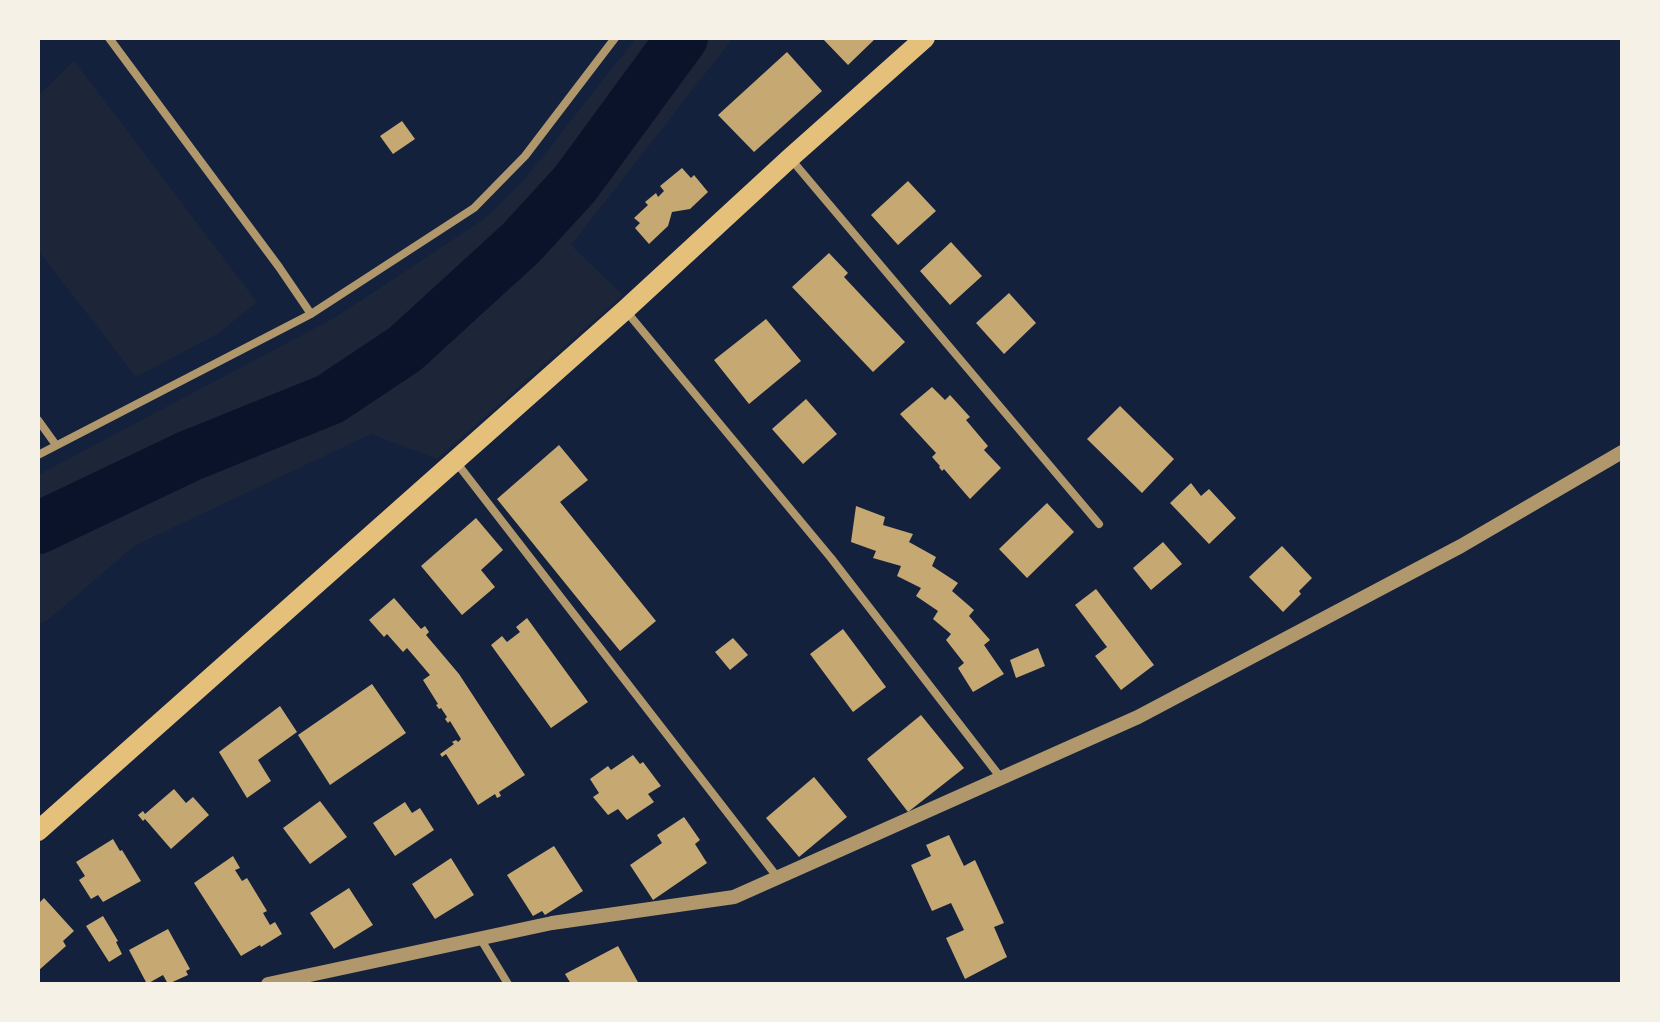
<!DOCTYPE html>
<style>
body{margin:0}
#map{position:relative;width:1660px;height:1022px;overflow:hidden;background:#14213d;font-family:Raleway,sans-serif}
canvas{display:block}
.frame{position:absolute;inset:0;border:40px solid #f6f1e7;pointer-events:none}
</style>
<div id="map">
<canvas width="1660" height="1022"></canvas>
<div class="frame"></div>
</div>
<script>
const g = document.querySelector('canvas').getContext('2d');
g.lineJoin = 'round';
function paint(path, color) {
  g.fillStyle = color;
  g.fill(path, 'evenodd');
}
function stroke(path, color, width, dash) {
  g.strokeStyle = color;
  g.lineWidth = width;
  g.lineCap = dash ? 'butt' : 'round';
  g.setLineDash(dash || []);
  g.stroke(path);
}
paint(new Path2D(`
 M 636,38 L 733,38 L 571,245 L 623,295 L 437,459 L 371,434 L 134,546 L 49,619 L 38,625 L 38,475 L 336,317 L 484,219 L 524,180 Z
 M 74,61 L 257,302 L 219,333 L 136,377 L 38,250 L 38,96 Z`), '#1d2539');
stroke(new Path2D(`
 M 38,528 L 189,456 L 330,399 L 405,349 L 521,243 L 575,184 L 682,38`), '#0b132b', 52);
paint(new Path2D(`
 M 822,38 L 876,38 L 848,65 Z
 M 787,52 L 822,91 L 754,152 L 718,115 Z
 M 402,121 L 415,139 L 393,154 L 380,136 Z
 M 682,168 L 691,178 L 694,175 L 708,192 L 690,209 L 672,212 L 668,226 L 649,244 L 635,228 L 640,223 L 634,218 L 648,205 L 645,202 L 656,193 L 658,197 L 664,191 L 660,186 Z
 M 908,181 L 936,211 L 898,245 L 871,215 Z
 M 951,242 L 982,276 L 950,305 L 920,271 Z
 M 829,253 L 848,273 L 844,277 L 905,342 L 873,372 L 792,287 Z
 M 1009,293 L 1036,323 L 1004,354 L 976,323 Z
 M 766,319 L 801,361 L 749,404 L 714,360 Z
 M 932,387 L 945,400 L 950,395 L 970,417 L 966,420 L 988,446 L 984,450 L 1001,468 L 970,499 L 944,469 L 942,471 L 939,467 L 940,466 L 932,457 L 936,453 L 900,414 Z
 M 806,399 L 837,434 L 803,464 L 772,429 Z
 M 1120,406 L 1174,459 L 1142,493 L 1087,439 Z
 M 559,445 L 588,480 L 560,502 L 656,621 L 620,651 L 497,499 Z
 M 1191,483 L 1201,496 L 1209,489 L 1236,518 L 1209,544 L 1170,503 Z
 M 1047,503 L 1074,532 L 1027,578 L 999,549 Z
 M 856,506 L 885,517 L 883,525 L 913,534 L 909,542 L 936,557 L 932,566 L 958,583 L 952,591 L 974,610 L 969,616 L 990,640 L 984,645 L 1004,674 L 973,692 L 958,668 L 964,663 L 946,640 L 951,634 L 933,619 L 938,611 L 916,596 L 921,588 L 897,576 L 901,566 L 873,558 L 876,551 L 851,542 Z
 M 476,518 L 503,550 L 481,570 L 495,587 L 462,615 L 421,566 Z
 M 1163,542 L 1182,564 L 1151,590 L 1133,568 Z
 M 1282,546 L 1312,578 L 1299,591 L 1301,594 L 1283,612 L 1249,577 Z
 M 1096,589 L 1154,665 L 1121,690 L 1095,656 L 1107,647 L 1075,605 Z
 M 394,598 L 421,629 L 425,626 L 429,632 L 426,635 L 459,674 L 525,775 L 499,792 L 501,796 L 497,798 L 495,794 L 478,805 L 446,754 L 442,757 L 440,754 L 454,744 L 452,742 L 456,740 L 458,742 L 461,739 L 450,721 L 448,723 L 445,719 L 447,717 L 441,708 L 439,709 L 436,705 L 438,704 L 423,680 L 430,675 L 407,648 L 403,652 L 387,634 L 384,637 L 369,620 Z
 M 527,618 L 588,702 L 551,728 L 491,645 L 502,636 L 507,642 L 520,632 L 516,627 Z
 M 843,629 L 886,687 L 853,712 L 810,654 Z
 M 733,638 L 748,655 L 730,670 L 715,652 Z
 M 1038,648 L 1045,666 L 1016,678 L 1010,660 Z
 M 372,684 L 406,733 L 330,785 L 298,735 Z
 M 280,706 L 297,732 L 258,760 L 271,781 L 247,798 L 219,752 Z
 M 921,715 L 964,768 L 908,812 L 867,759 Z
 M 633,755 L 640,764 L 643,762 L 661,786 L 648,794 L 654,802 L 627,820 L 618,809 L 608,815 L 593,797 L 599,793 L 590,779 L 608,766 L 611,770 Z
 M 814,777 L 847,817 L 799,857 L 766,818 Z
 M 174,789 L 186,803 L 193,797 L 209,815 L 171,849 L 145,819 L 143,821 L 138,815 L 143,811 L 145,814 Z
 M 320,801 L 347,837 L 310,864 L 283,828 Z
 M 405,802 L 412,813 L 420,808 L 434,830 L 395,856 L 373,823 Z
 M 684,817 L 700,840 L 695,844 L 707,863 L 653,900 L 630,865 L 662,843 L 657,835 Z
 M 949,835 L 964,866 L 975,860 L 1004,923 L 994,927 L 1007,957 L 965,979 L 946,938 L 964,930 L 951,903 L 932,911 L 911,865 L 931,856 L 926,845 Z
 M 113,839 L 120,851 L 122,850 L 141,881 L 103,902 L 98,895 L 91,899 L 79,880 L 85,876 L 76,862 Z
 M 554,846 L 583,891 L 545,915 L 542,911 L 533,916 L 507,875 Z
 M 233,856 L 240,868 L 235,870 L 242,881 L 247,878 L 267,911 L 263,913 L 270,925 L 275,922 L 282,934 L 261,947 L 260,945 L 241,956 L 194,883 Z
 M 451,858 L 474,895 L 435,919 L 412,884 Z
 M 349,888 L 373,925 L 334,949 L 310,913 Z
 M 44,898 L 74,931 L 63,941 L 66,946 L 38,971 L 38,904 Z
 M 103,916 L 118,941 L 116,942 L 122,954 L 109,962 L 86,926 Z
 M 168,929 L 190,969 L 186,971 L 188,975 L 168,984 L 163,975 L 147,984 L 129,950 Z
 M 618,946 L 639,984 L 571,984 L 565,974 Z`), '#c6a872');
stroke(new Path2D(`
 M 109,38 L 279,267 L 311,314
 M 790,158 L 1099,524
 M 626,311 L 831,558 L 1001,778
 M 38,420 L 56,445
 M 38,455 L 311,314 L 474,208 L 525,156 L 615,38
 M 456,462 L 778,878
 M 480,938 L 508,984`), '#b1986c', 8);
stroke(new Path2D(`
 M 268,984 L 552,923 L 734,897 L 1138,717 L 1461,546 L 1622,452`), '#b1986c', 14);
stroke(new Path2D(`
 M 38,831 L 625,310 L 790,158 L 925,38`), '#e5c07b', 20);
</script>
